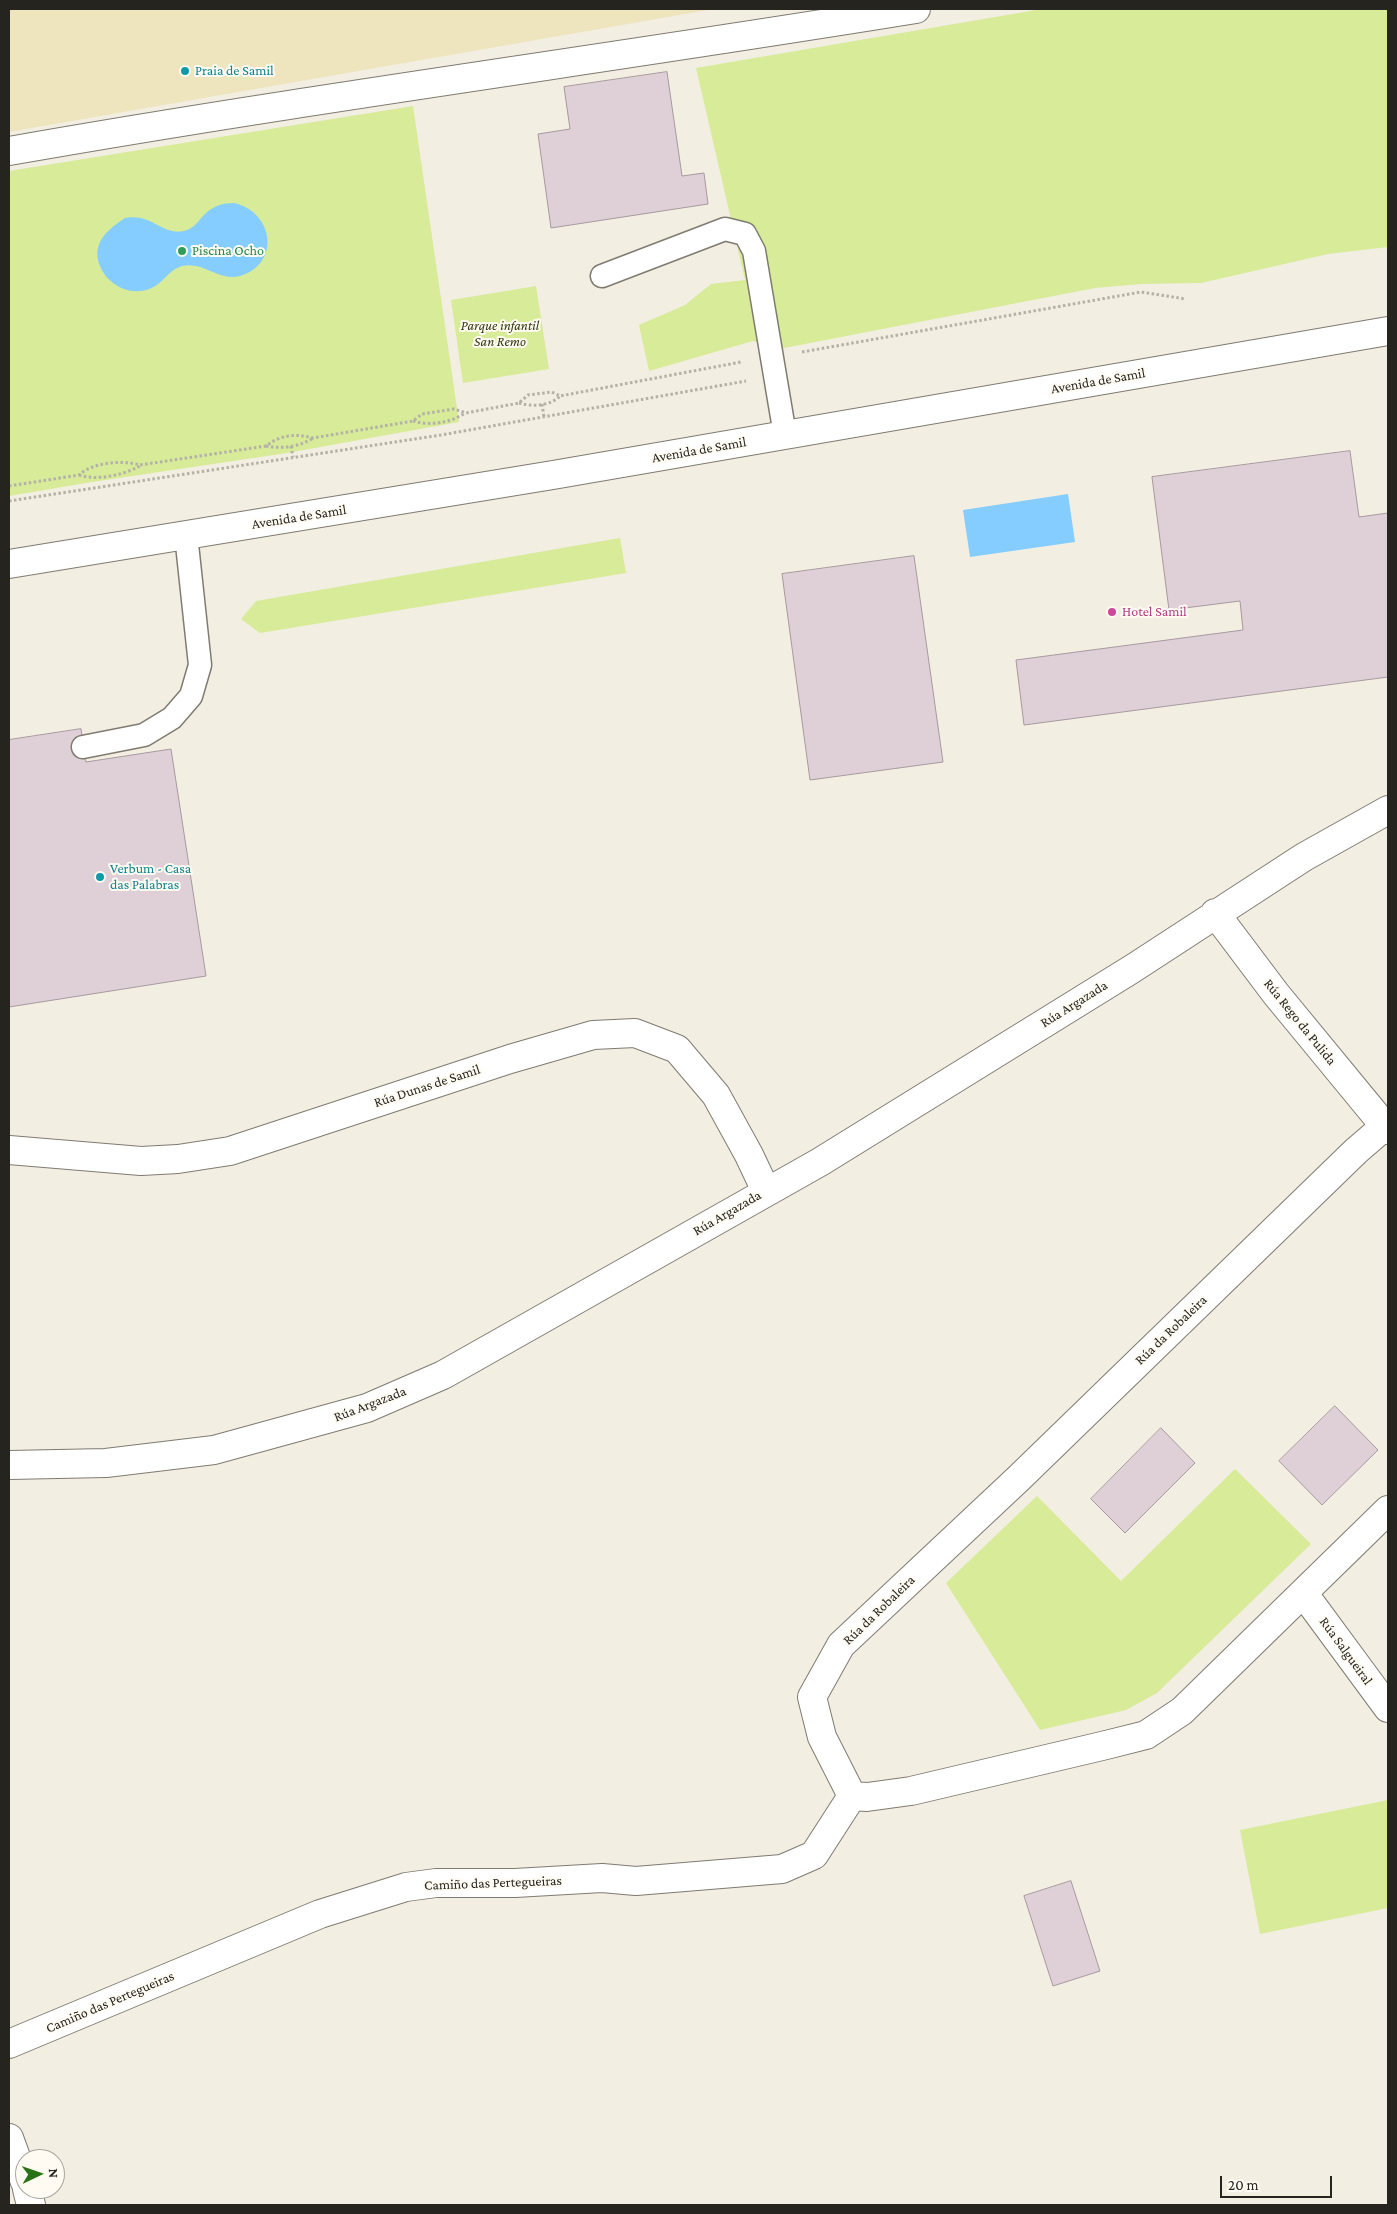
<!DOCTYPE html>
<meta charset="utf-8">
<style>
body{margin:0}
#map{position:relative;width:1397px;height:2214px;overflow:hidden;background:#f3eee2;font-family:"Crimson Pro",serif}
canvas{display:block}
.frame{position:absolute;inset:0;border:10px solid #25241f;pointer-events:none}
.north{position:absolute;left:15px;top:2149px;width:50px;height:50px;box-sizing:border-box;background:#fffbf2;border:1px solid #a8a59e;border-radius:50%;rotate:87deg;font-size:14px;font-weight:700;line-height:20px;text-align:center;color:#25241f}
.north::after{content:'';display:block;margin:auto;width:18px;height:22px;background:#297317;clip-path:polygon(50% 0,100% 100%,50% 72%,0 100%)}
.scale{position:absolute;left:1220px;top:2176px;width:112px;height:22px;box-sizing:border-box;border:2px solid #25241f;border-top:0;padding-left:6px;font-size:15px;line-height:18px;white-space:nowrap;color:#25241f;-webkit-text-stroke:4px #fffbf2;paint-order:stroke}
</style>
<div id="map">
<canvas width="1397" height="2214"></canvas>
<div class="frame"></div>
<div class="north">N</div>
<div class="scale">20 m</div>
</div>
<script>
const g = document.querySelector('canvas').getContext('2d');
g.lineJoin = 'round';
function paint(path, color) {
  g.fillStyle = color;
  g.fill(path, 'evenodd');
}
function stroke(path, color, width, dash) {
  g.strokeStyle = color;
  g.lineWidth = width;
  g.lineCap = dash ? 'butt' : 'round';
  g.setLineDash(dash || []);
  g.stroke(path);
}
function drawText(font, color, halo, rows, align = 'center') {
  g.font = font + ' "Crimson Pro",serif';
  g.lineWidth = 4;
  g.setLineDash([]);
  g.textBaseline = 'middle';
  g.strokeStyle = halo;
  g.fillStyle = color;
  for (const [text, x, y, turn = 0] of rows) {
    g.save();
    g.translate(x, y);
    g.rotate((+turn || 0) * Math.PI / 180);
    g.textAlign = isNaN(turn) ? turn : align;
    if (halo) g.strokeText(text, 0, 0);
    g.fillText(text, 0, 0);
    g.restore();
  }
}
paint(new Path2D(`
 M 1042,9 L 1388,9 L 1388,247 L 1328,254 L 1201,283 L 1141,284 L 1095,288 L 779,349 L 753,341 L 649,371 L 639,325 L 685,305 L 711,284 L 745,280 L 696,68 Z
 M 413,106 L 459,422 L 287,453 L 92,482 L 9,496 L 9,171 Z
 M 536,286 L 549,369 L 463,383 L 451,300 Z
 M 620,538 L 626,573 L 260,633 L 241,619 L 256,601 Z
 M 1235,1469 L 1311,1544 L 1157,1693 L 1126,1710 L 1040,1730 L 946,1583 L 1037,1496 L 1121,1581 Z
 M 1388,1800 L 1388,1908 L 1260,1934 L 1240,1830 Z`), '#d7eb98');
paint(new Path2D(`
 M 9,9 L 714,9 L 9,132 Z`), '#eee5bf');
paint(new Path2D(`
 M 234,203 C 274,212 281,264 240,276 C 219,282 204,261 182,266 C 171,269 166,278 158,284 C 136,301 104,286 98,260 C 94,240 110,228 125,218 C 152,213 162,236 184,231 C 195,228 198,221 205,214 C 213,206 223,203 234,203 Z
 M 1068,494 L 1075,542 L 970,557 L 963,510 Z`), '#84cdfe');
const building = new Path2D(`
 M 667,72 L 682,176 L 704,173 L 708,204 L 551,228 L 538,134 L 570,129 L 564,87 Z
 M 1350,451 L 1359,517 L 1388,513 L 1388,677 L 1024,725 L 1016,660 L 1243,630 L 1240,601 L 1169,610 L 1152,477 Z
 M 914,556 L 943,762 L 810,780 L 782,574 Z
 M 81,729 L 86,762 L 171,749 L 206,976 L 9,1007 L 9,740 Z
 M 1335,1406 L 1378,1450 L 1322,1505 L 1279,1461 Z
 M 1161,1428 L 1195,1463 L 1125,1533 L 1091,1499 Z
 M 1071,1881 L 1100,1971 L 1053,1986 L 1024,1896 Z`);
paint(building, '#ded0d6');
stroke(building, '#a6999f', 1);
const service = new Path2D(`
 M 602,276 L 725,229 L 745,234 L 754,251 L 785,435
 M 83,747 L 144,735 L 172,718 L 191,696 L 200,665 L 186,535`);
const pedestrian = new Path2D(`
 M 9,151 C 310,98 614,58 916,9`);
const minor = new Path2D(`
 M 1215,913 L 1276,994 L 1388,1130
 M 9,1150 L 141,1161 L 178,1159 L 230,1151 L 510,1059 L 593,1035 L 635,1033 L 677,1049 L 716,1095 L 749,1155 L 766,1191
 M 9,1465 L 106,1463 L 214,1450 L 367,1408 L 443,1375 L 820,1162 L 1132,969 L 1304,857 L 1388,810
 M 1304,1594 L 1388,1708
 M 852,1796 L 822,1737 L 812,1697 L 841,1645 L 1019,1478 L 1356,1151 L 1385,1126
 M 852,1796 L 867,1797 L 911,1791 L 1102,1746 L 1146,1735 L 1182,1711 L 1388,1510
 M 9,2044 L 320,1914 L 406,1887 L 436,1883 L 515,1883 L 602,1878 L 636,1881 L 782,1869 L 814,1855 L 852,1796
 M 9,2138 L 25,2182
 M 27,2189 L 31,2205`);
const tertiary = new Path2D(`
 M 9,564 L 553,475 L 1388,331`);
stroke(service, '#7f7b71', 25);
stroke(pedestrian, '#7f7b71', 30);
stroke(minor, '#7f7b71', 30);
stroke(tertiary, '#7f7b71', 30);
stroke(new Path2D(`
 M 802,352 L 1141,292 L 1186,299
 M 519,403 C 533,407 550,406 560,396
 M 542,404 L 544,417
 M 413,421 C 431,426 450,423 465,413
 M 266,446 C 282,449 299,447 313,438
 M 291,446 L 293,457
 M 79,475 C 97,481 123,475 140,466
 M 9,486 L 79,475 C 93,462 123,460 140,465 L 266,446 C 280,435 296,433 313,438 L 413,421 L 422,414 L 454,409 L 466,413 L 519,403 L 528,395 L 552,392 L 560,396 L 741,362
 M 9,501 L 441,435 L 746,381`), '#b4b1a7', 3, [2.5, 2.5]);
stroke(service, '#fff', 22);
stroke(pedestrian, '#fff', 28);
stroke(minor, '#fff', 28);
stroke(tertiary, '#fff', 28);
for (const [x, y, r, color] of [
 [185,71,5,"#0f9aa8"],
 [182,251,5,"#2e9e5b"],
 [1112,612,5,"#d1479c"],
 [100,877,5,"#0f9aa8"]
]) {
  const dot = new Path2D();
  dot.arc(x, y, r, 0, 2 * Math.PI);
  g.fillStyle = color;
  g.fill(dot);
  stroke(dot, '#fffbf2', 2);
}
drawText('14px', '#0d838f', '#fffbf2', [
 ["Praia de Samil",195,71],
 ["Verbum - Casa",110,869],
 ["das Palabras",110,885]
], 'left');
drawText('14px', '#27864d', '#fffbf2', [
 ["Piscina Ocho",192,251]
], 'left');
drawText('italic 14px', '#30380f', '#fffbf2', [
 ["Parque infantil",500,326],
 ["San Remo",500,342]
]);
drawText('14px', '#25241f', '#fffbf2', [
 ["Avenida de Samil",1098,381,-10],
 ["Avenida de Samil",699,450,-10],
 ["Avenida de Samil",299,517,-9],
 ["Rúa Argazada",1074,1004,-32],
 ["Rúa Rego da Pulida",1300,1022,51],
 ["Rúa Dunas de Samil",427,1086,-18],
 ["Rúa Argazada",727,1213,-30],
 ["Rúa da Robaleira",1171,1330,-44],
 ["Rúa Argazada",370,1404,-21],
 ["Rúa da Robaleira",879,1610,-44],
 ["Rúa Salgueiral",1346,1651,54],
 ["Camiño das Pertegueiras",493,1883,-2],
 ["Camiño das Pertegueiras",110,2002,-23]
]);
drawText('14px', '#b23c85', '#fffbf2', [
 ["Hotel Samil",1122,612]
], 'left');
</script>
